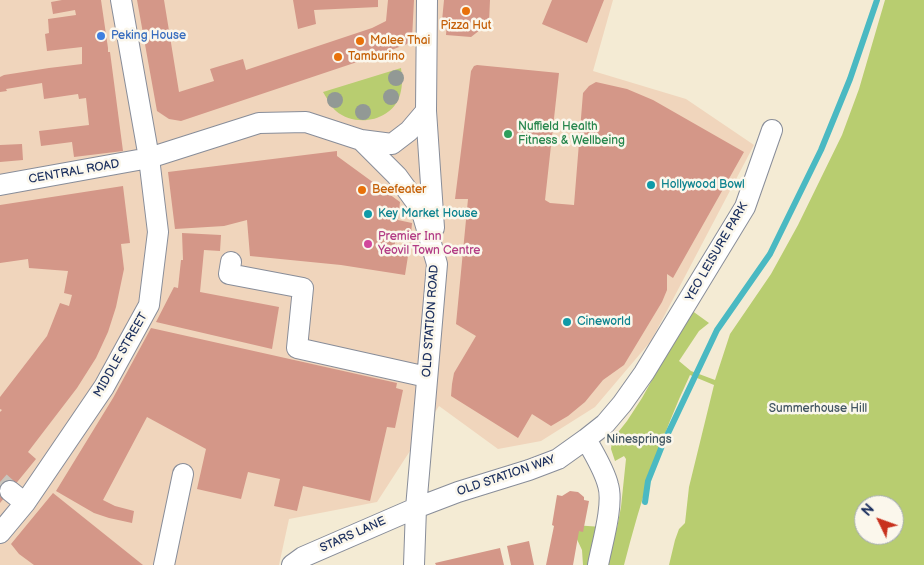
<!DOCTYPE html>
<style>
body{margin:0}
#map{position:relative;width:924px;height:565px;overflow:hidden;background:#f4ebd4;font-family:"Balsamiq Sans",sans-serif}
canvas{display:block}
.north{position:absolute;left:854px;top:495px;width:50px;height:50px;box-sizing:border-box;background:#fbf7ec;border:1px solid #a1a7b3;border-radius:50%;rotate:312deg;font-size:14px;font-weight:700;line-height:20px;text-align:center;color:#1b2f5e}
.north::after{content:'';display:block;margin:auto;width:18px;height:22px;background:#c8321e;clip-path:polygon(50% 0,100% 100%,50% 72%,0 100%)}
</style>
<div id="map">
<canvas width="924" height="565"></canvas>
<div class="north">N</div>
</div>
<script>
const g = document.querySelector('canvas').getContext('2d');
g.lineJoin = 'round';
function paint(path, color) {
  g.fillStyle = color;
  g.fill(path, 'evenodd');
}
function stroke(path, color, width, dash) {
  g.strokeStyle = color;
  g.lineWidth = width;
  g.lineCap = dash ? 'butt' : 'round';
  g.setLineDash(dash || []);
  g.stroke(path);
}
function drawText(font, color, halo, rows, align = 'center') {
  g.font = font + ' "Balsamiq Sans",sans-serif';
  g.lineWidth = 5;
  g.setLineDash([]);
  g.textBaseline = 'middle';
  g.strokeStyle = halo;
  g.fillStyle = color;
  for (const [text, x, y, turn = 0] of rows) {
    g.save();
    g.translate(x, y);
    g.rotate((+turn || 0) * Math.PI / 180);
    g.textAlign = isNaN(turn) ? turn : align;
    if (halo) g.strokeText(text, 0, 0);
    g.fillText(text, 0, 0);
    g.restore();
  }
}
paint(new Path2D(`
 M 0,0 L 613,0 L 593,71 L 686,99 L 754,145 L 651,341 L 595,407 L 541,441 L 498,449 L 439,406 L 377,502 L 289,519 L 279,565 L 0,565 Z`), '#f0d5bc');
paint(new Path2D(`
 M 885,0 L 924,0 L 924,565 L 669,565 L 675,540 L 679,529 L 685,523 L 689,487 L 714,385 L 690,375 C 661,436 641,499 624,565 L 583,565 L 582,550 L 574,533 L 573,525 L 617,528 L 621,507 L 626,459 L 624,456 L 615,461 L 611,449 L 612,440 L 627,421 L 642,398 L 691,310 L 709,323 L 699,331 L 679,361 L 691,371 L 715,380 L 730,334 L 771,274 L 798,225 L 842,135 L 859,89 ZM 864,505 L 894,505 L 894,535 L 864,535 Z
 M 401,68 C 402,77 403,85 400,95 C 392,121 356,128 336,111 C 331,107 327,98 323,92 Z`), '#b8cd70');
stroke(new Path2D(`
 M 645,502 L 648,481 L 662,446 L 717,330 L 770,254 L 821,150 L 850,79 L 877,0`), '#4ab9c2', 6);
paint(new Path2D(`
 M 62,0 L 101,0 L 108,48 L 108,52 L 110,52 L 123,151 L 74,157 L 72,142 L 41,146 L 39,131 L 89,125 L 86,98 L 79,99 L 78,94 L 44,99 L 42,83 L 6,89 L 7,91 L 0,92 L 0,77 L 4,75 L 49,68 L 82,64 L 82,47 L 47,51 L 45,34 L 49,33 L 48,19 L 76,15 L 75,10 L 53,14 L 51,2 Z
 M 137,0 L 164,0 L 179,92 L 214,81 L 210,69 L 243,59 L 246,70 L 372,28 L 386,21 L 388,0 L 414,0 L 412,39 L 407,44 L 381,54 L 181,121 L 169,119 L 157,111 Z
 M 293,0 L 378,0 L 378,7 L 314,10 L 316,24 L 298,29 Z
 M 444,0 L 490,0 L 489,23 L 471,37 L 446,35 L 447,22 L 442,21 Z
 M 552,0 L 604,0 L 587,43 L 542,24 Z
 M 477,65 L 559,73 L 545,200 L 550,203 L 574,205 L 583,93 L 589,86 L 596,82 L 627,89 L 653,100 L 744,152 L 673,278 L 667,274 L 667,290 L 662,302 L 624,365 L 603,380 L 585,402 L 568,416 L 551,426 L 532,414 L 518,438 L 451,396 L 452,384 L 454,373 L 476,336 L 456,324 L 468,199 L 455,199 L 471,71 L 474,66 Z
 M 22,144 L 23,160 L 0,162 L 0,145 Z
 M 337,151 L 337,156 L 400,202 L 398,220 L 412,223 L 411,234 L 396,232 L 394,253 L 408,256 L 405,275 L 341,265 L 250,256 L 247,220 L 224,226 L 175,229 L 168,172 Z
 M 123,186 L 130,243 L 121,244 L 124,269 L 116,307 L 108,332 L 96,358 L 77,388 L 28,452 L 36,459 L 0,503 L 0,412 L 2,410 L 0,409 L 0,397 L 47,336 L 60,303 L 69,306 L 72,295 L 64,293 L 68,271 L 29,268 L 28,259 L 0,263 L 0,205 Z
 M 182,233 L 221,235 L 220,251 L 204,250 L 200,292 L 279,307 L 272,349 L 156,322 L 174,287 L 178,288 L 181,260 L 183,260 Z
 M 151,328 L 397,383 L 396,388 L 403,390 L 395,428 L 387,427 L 370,501 L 303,486 L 297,511 L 274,506 L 280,479 L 248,472 L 241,499 L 197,489 L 206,449 L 147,417 L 103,500 L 115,506 L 134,511 L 132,523 L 109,518 L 94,513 L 56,491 L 113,398 Z
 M 570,491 L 578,492 L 584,497 L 584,500 L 589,501 L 583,532 L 579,531 L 573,565 L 546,565 L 554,526 L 552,525 L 557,495 L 562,496 Z
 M 53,493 L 143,565 L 34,565 L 19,554 L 11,544 Z
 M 529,541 L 534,565 L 511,565 L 507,546 Z
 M 500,548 L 504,565 L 436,565 L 435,563 Z`), '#d49788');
stroke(new Path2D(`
 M 0,482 L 10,491`), '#c9c5bc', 20, [20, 10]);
const minor = new Path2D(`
 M 427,0 L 426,111 L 434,228
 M 361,140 L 392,144 L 409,131 L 426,111
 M 0,185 L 149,158 L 259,123 L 306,122 L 361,140 L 397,176 L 421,209 L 437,264 L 416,508 L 414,565
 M 231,262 L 229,274 L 303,288 L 297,348 L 427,377
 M 586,439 C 594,454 604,469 608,485 C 614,504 602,544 598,565
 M 10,491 L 25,503
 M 0,533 L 25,503 L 104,387 L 149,305 L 158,232 L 149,158 L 121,0
 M 164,565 L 183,474
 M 292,565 L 303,557 L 416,508 L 458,492 L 529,470 L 558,459 L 586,439 L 605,424 L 622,404 L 644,373 L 745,207 L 772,130`);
stroke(minor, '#888d99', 22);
stroke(minor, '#fff', 20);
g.fillStyle = '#929995';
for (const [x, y] of [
 [396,78],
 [391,97],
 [335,100],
 [363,112]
]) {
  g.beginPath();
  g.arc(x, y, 8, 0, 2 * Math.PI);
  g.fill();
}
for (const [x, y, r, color] of [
 [466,11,5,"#e8710a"],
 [101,36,5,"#3f7fe0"],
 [360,41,5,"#e8710a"],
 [338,57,5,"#e8710a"],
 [508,134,5,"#2e9e5b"],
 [651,185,5,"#0f9aa8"],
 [362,190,5,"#e8710a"],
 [368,214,5,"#0f9aa8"],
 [368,244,5,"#d1479c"],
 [567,322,5,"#0f9aa8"]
]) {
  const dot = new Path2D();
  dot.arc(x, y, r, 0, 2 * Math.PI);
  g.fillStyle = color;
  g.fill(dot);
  stroke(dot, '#fbf7ec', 2);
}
drawText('12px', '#c56008', '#fbf7ec', [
 ["Pizza Hut",466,26,"center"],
 ["Malee Thai",370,41],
 ["Tamburino",348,57],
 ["Beefeater",372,190]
], 'left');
drawText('12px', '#366cbe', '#fbf7ec', [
 ["Peking House",111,36]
], 'left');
drawText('12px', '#27864d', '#fbf7ec', [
 ["Nuffield Health",518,127],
 ["Fitness & Wellbeing",518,141]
], 'left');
drawText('12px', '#1b2f5e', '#fbf7ec', [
 ["CENTRAL ROAD",74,172,-10],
 ["YEO LEISURE PARK",717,252,-60],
 ["OLD STATION ROAD",431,321,-86],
 ["MIDDLE STREET",121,355,-60],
 ["OLD STATION WAY",506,476,-19],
 ["STARS LANE",353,535,-24]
]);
drawText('12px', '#0d838f', '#fbf7ec', [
 ["Hollywood Bowl",661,185],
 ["Key Market House",378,214],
 ["Cineworld",577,322]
], 'left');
drawText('12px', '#b23c85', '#fbf7ec', [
 ["Premier Inn",378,237],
 ["Yeovil Town Centre",378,251]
], 'left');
drawText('12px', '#425662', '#fbf7ec', [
 ["Summerhouse Hill",818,409],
 ["Ninesprings",639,440]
]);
</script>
